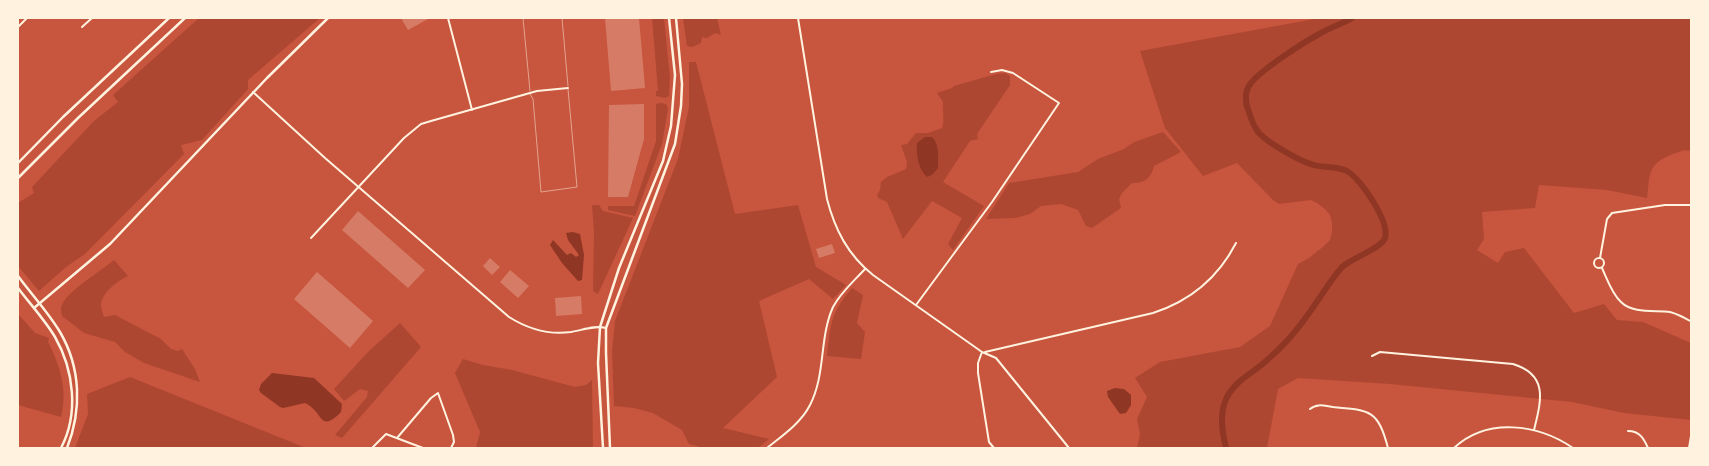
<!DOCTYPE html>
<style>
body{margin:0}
#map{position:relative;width:1709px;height:466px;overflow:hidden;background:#c8553d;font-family:"Exo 2",sans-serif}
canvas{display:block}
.frame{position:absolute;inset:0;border:19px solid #fff3e0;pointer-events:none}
</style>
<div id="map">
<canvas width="1709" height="466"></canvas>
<div class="frame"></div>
</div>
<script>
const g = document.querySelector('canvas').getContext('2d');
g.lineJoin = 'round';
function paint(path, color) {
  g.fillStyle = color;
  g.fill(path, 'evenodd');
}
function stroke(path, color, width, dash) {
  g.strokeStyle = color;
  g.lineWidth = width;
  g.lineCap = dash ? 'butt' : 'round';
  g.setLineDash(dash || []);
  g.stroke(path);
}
paint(new Path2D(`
 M 199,18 L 320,18 L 248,80 L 248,89 L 202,140 L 181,145 L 184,154 L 85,254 L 66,267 L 39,291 L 18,266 L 18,203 L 34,193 L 32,187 L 94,121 L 118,102 L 113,95 Z
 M 652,18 L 664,18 L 670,78 L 669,96 L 665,98 L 656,96 L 656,91 L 658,91 Z
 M 683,18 L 717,18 L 721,35 L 715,33 L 707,38 L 702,37 L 701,43 L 692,47 L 687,46 Z
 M 1320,18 L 1691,18 L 1691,151 C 1684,149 1680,152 1673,154 C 1647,164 1650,174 1647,198 L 1607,190 L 1539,185 L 1535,208 L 1482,212 L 1484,239 L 1477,250 L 1498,263 L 1505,252 L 1524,248 L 1574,313 L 1604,304 L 1617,320 L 1643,322 L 1691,343 L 1691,420 L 1624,413 L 1572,402 L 1390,384 L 1298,378 L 1278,389 L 1267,448 L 1137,448 L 1140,434 L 1137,419 L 1147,397 L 1135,378 L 1160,362 L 1240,347 L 1270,326 L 1298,264 L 1309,258 L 1324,246 L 1330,240 L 1332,232 L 1332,222 L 1330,215 L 1325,209 L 1317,203 L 1311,200 L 1279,204 L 1273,200 L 1237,163 L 1203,176 L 1165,128 L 1140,51 Z
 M 689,62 L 696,62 L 735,214 L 798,205 L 816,267 L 846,285 L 833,299 L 809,279 L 759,301 L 777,377 L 723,428 L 769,439 L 758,448 L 704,448 L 689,444 L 682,430 L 653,413 L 634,408 L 614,406 L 612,351 L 615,321 L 678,159 L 689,107 Z
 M 1005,73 L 1010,76 L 1010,85 L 977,134 L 978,139 L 970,141 L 943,182 L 984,206 L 953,250 L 948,244 L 962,218 L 932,201 L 903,239 L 887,202 L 878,198 L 877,195 L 880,190 L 881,182 L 887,177 L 906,169 L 907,162 L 901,145 L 907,144 L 916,133 L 928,133 L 942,128 C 945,119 942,111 943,102 L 937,93 L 952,88 L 954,86 L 996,74 Z
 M 661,103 L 666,104 L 668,109 L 662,144 L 635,216 L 608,210 L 608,206 L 634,206 L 656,141 L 656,104 Z
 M 1163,132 L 1181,152 L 1154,166 C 1152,177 1144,184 1132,183 L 1122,193 L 1119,199 L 1121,208 L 1092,228 L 1086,226 L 1078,210 L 1061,204 L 1041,206 L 1030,214 L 1015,218 L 986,219 L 1009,183 L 1078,172 L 1098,159 L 1124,149 L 1134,142 Z
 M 592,205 L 599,205 L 603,211 L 633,218 L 598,294 L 593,291 L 594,232 Z
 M 114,260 L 128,276 C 119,280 101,293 101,305 C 101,309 103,313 104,317 L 115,315 L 161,339 L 171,349 L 178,351 L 182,349 L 195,369 L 200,382 L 144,363 L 125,352 L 115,342 L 84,333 L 62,316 C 62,314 61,311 61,308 C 63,293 103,270 114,260 Z
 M 852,288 L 863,295 L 857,323 L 865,332 L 861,359 L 827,356 C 831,323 830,314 852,288 Z
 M 18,314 L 35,333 L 49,338 L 48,342 C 60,365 68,391 61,417 L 18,405 Z
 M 400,323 L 421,347 L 342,438 L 335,435 L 367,397 L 368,391 L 360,389 L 344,401 L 334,389 L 368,352 Z
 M 463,359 L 483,365 L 512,370 L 575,387 L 586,385 L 592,380 L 593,448 L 476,448 L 480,432 L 455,373 Z
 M 130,377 L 306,448 L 75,448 L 88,414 L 87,394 Z`), '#ae4732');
paint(new Path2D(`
 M 925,137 L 932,137 C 940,144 938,158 938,168 L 932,175 L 927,177 C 918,169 916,154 917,143 Z
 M 573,232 L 580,234 L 584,255 L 582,280 L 578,281 L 562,263 L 550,245 L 553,240 L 567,255 L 571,253 L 576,257 L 579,255 L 568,240 L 566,233 Z
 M 272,373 L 314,378 L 342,404 L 341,412 C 319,434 324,412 305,403 L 283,408 L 280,407 L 261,393 L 259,390 L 261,384 Z
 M 1115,388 L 1124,389 L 1131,395 L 1131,405 L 1126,413 L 1120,414 L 1108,397 L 1107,391 Z`), '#8f3625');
stroke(new Path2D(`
 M 1226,448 C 1222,431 1219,413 1227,397 C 1236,380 1253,373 1266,361 C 1280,349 1294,334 1304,320 C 1317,303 1328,283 1342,267 C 1353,257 1381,249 1385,238 C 1390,222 1361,179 1347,171 C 1338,166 1324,168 1314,165 C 1301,162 1268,143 1259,133 C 1254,127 1251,119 1249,112 C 1245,103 1244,91 1251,83 C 1262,69 1304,42 1321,33 C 1331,27 1342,24 1352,18`), '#8f3625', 6);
paint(new Path2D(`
 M 401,18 L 430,18 L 408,30 Z
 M 605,18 L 639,18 L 645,88 L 611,91 Z
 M 644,104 L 644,139 L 628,197 L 608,197 L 609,105 Z
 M 358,211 L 425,270 L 408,288 L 342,230 Z
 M 832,244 L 835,253 L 819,258 L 816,249 Z
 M 490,258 L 500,267 L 492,275 L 483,266 Z
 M 510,270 L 529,286 L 518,298 L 500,282 Z
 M 317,272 L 373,321 L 350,348 L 294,299 Z
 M 581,296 L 582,314 L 556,316 L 555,298 Z`), '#d67c66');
stroke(new Path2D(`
 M 523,18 L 530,91
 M 562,18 L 568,86
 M 530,94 L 533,99 L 541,192 L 577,187 L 568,89`), '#fff3e0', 0.5);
stroke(new Path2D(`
 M 448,18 L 472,110
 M 798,18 L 827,199 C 835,230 848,255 873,275 L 982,352 L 996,358 L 1069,448
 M 18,27 L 27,18
 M 82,27 L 92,18
 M 311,238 L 404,138 L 421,124 L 431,121 L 537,91 L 568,88
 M1594 263a5 5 0 1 1 10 0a5 5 0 1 1-10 0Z
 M 1600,258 L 1607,219 L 1612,213 L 1665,205 L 1692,205
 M 1602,268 C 1607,279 1612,294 1621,302 C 1633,314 1655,310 1670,312 C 1678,314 1685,318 1692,322
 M 916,305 L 992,202 L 1059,103 L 1013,73 L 1002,70 L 991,72
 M 982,352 L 978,363 L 978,373 L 989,442 L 994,448
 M 985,352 L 1153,313 C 1190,301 1218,278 1236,243
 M 1372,356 L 1380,352 L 1513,364 C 1549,375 1541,401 1534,430
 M 1310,409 C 1317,403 1325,406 1333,407 C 1370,410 1378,410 1388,448
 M 1628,431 C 1640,431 1644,439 1648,448
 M 397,438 L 431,398 L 438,393 L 453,435 L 454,442 L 451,448
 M 372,448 L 386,434 L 423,448
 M 767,448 C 782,436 801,423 810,405 C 826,374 819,338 833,307 C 841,292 854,281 865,269
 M 1454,448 C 1487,417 1538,424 1573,448
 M 1689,448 L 1691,436`), '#fff3e0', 2);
stroke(new Path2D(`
 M 253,92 L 325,158 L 509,317 C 528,329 549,335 571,332 C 583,330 595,325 606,328`), '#fff3e0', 2);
stroke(new Path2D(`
 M 18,276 C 32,295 48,312 60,332 C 81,368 82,410 67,448
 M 18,288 C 30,304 45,320 55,337 C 74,370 79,414 61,448
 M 34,308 L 110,244 L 267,78 L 328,18
 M 603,448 L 598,363 L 600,327 L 619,268 L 663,161 L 671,126 L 675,75 L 669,18
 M 610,448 L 606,353 L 606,328 L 675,144 L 681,106 L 682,84 L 676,18`), '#fff3e0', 2.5);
stroke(new Path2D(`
 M 18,163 L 63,117 L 169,18
 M 18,178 L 78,118 L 185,18`), '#fff3e0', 2.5);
</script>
